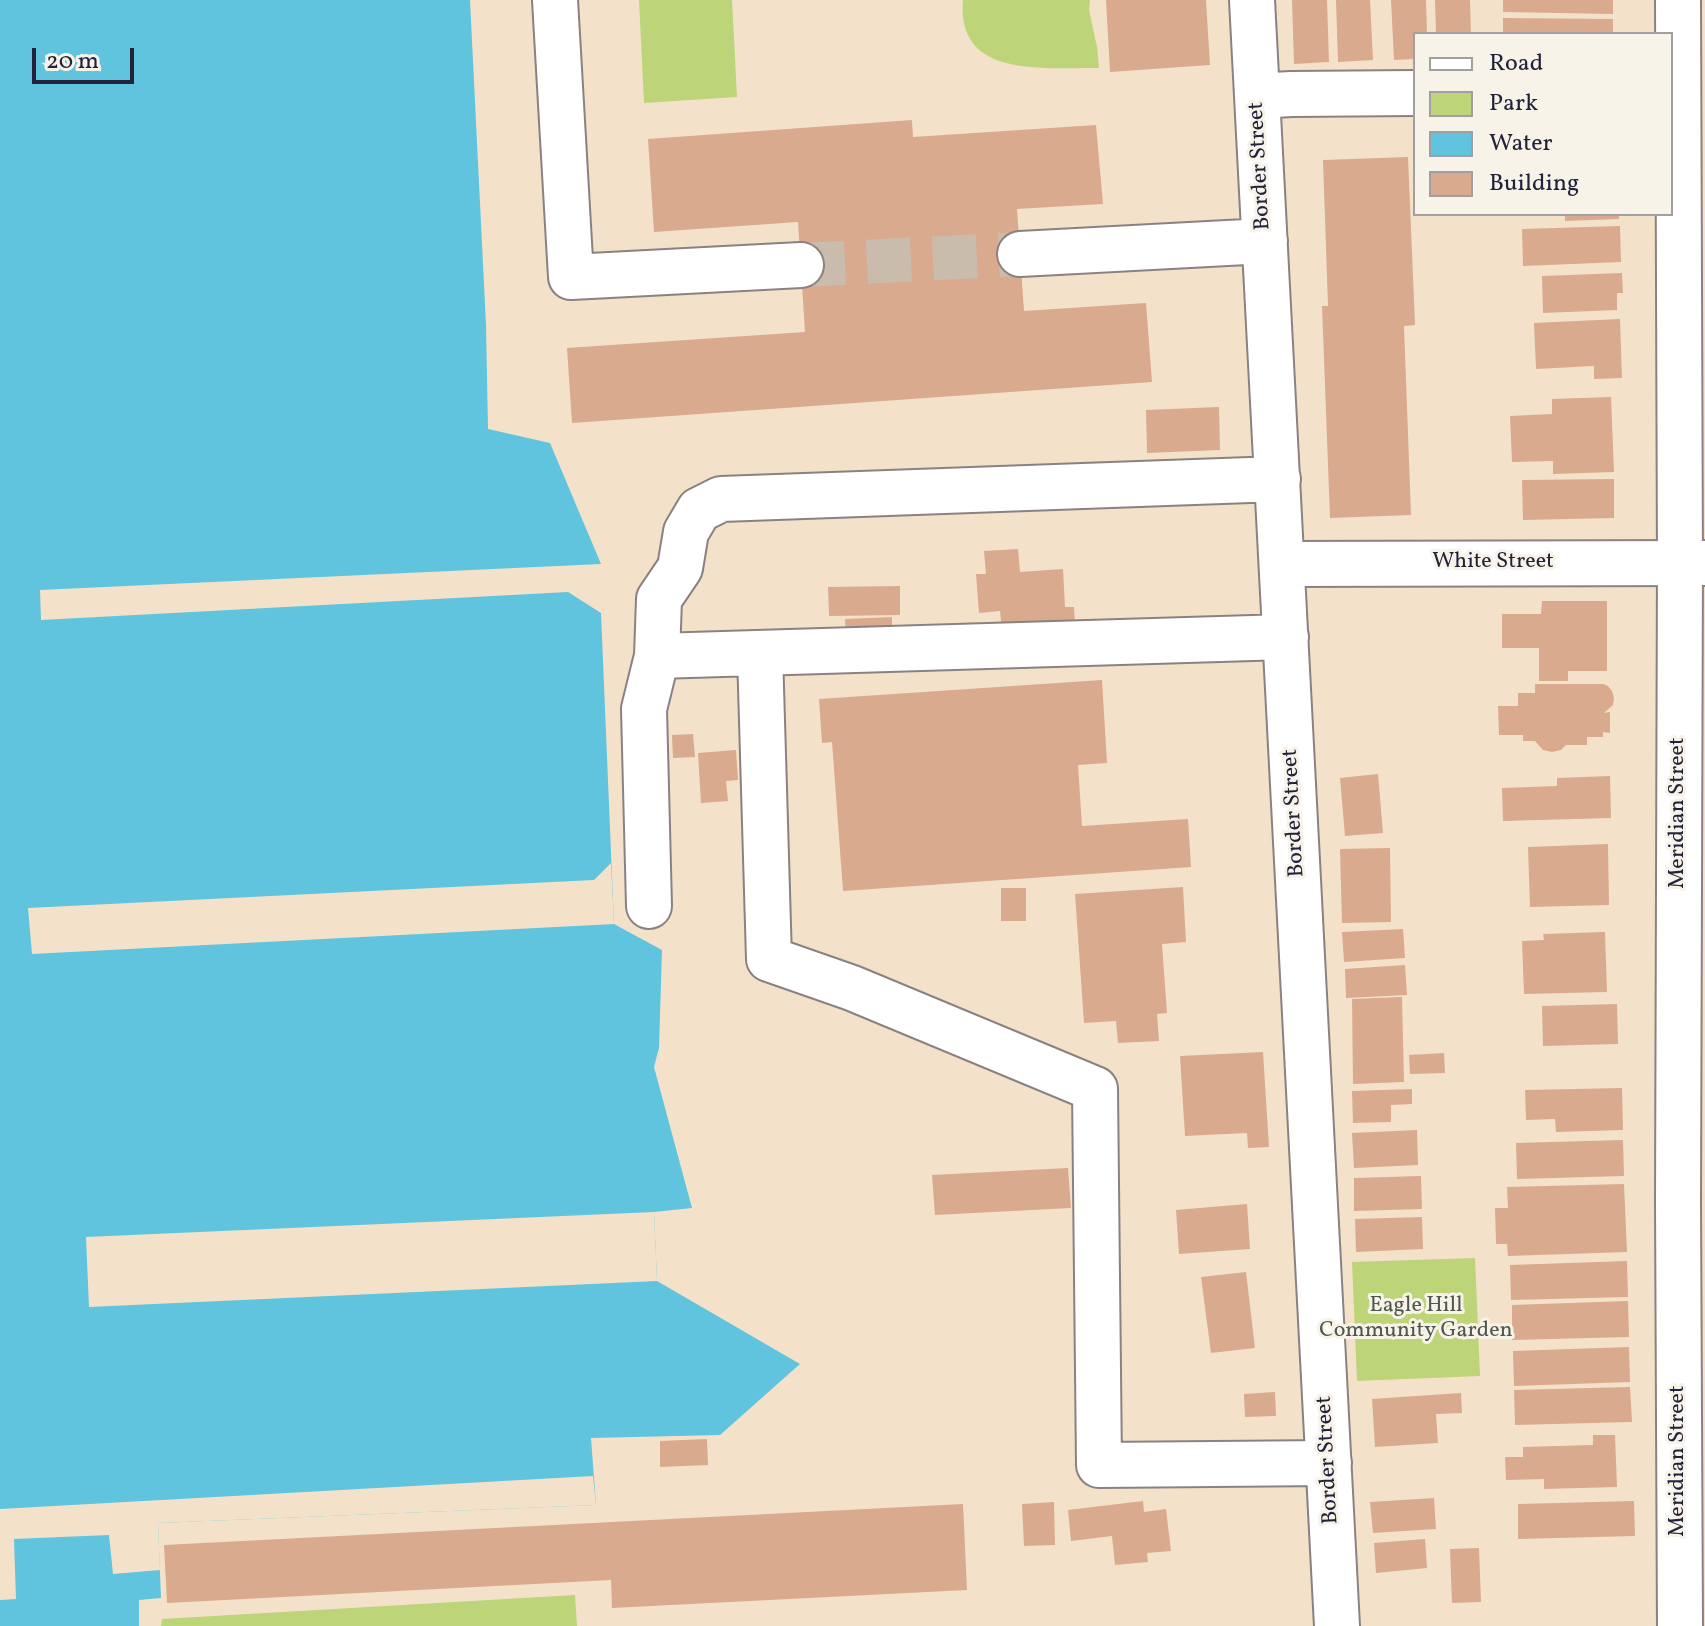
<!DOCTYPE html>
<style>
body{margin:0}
#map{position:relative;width:1705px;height:1626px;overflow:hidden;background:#f3e2c9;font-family:Vollkorn,serif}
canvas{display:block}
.legend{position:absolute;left:1413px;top:32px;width:260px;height:184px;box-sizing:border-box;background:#f7f3e8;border:2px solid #a29fa3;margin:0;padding:10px 14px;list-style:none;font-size:24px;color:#22223b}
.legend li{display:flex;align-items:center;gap:16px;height:40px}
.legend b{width:40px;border:2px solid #a29fa3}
.scale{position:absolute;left:32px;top:48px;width:102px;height:36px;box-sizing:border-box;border:4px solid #22223b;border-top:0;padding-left:10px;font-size:24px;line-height:28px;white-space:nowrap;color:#22223b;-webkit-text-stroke:6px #f7f3e8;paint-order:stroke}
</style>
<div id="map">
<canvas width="1705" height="1626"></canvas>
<ul class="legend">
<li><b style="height:10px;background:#fff"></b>Road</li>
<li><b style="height:22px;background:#bdd478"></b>Park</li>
<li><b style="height:22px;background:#60c4de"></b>Water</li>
<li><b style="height:22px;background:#daaa8e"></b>Building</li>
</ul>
<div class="scale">20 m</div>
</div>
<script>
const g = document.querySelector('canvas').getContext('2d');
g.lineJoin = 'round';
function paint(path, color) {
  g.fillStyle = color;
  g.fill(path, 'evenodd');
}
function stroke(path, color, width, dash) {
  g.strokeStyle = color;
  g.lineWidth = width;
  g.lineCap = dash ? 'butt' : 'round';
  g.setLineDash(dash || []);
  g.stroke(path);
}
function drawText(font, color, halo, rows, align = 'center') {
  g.font = font + ' Vollkorn,serif';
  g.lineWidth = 6;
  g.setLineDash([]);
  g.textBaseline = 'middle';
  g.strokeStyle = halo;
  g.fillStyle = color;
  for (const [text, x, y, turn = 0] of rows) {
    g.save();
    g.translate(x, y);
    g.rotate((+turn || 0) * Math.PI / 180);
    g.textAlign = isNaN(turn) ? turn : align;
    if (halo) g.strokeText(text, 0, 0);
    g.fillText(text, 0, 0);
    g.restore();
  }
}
paint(new Path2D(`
 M 639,0 L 732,0 L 737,97 L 644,103 Z
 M 963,0 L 1090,0 L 1089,10 L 1097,47 L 1099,68 C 1046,67 956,80 963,0 Z
 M 1475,1258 L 1480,1376 L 1357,1381 L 1352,1262 Z
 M 575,1595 L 577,1626 L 161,1626 L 162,1619 Z`), '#bdd478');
paint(new Path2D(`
 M 0,0 L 470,0 L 486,325 L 488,429 L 550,443 L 601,564 L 601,613 L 614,924 L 662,950 L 659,1048 L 654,1067 L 692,1208 L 654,1212 L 657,1281 L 800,1364 L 720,1435 L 591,1438 L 596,1505 L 158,1523 L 161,1598 L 139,1600 L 139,1626 L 0,1626 Z`), '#60c4de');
paint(new Path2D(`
 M 601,564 L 601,613 L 568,592 L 41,620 L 40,590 Z
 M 611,863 L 614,924 L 32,954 L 28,908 L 594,880 Z
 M 654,1212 L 657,1281 L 89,1307 L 86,1237 Z
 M 593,1476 L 596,1505 L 158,1523 L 160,1570 L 113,1574 L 109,1535 L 14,1539 L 16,1599 L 0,1600 L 0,1509 Z`), '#f3e2c9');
paint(new Path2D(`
 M 1106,0 L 1206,0 L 1210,65 L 1110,72 Z
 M 1292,0 L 1327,0 L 1329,62 L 1294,64 Z
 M 1336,0 L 1370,0 L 1373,60 L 1338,62 Z
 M 1391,0 L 1426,0 L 1427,34 L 1415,34 L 1415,59 L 1394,60 Z
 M 1435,0 L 1470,0 L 1471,34 L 1436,34 Z
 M 1503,0 L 1613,0 L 1613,14 L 1503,12 Z
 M 1503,18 L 1613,19 L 1613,34 L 1503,34 Z
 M 912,120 L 913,137 L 1096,125 L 1103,204 L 1017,209 L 1024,311 L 1146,303 L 1152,382 L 572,423 L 567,348 L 805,332 L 798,222 L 654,232 L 648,139 Z
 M 1408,157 L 1415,325 L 1404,326 L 1411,515 L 1330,518 L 1322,306 L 1328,306 L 1323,160 Z
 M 1565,214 L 1619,214 L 1619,219 L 1565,221 Z
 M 1620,226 L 1621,262 L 1523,266 L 1522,229 Z
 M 1622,273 L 1623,293 L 1617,293 L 1617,310 L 1543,313 L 1542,276 Z
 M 1620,319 L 1622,378 L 1594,379 L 1594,366 L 1536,369 L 1534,323 Z
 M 1611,397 L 1614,472 L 1553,474 L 1553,461 L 1512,462 L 1510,416 L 1552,414 L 1552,399 Z
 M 1219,407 L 1220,450 L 1147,453 L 1146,410 Z
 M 1614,479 L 1614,518 L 1523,520 L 1522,480 Z
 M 1018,549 L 1020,572 L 1063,569 L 1065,607 L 1074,607 L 1075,625 L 1002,630 L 1000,611 L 979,613 L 976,574 L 986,574 L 984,551 Z
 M 900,586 L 900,615 L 829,616 L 828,587 Z
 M 1542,601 L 1607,601 L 1607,671 L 1568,671 L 1568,681 L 1539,681 L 1539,648 L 1502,648 L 1502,614 L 1541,614 Z
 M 892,617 L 892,632 L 846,634 L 845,619 Z
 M 1102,680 L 1107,763 L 1078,765 L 1082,826 L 1188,819 L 1191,867 L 843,891 L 832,742 L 822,743 L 819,699 Z
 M 1535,684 L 1603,684 L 1608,686 L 1612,691 L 1614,698 L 1613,705 L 1604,713 L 1610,712 L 1610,733 L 1603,732 L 1603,737 L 1587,737 L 1587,745 L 1566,745 L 1561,750 L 1552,752 L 1543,750 L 1535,741 L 1523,741 L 1523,735 L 1499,735 L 1498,706 L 1518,706 L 1518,693 L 1535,693 Z
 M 693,734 L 695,757 L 673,758 L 672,735 Z
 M 736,750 L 738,780 L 726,781 L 728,801 L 701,803 L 698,753 Z
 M 1378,774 L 1383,833 L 1345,836 L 1340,778 Z
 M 1610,776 L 1611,818 L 1503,821 L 1502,788 L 1557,786 L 1557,778 Z
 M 1608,844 L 1609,905 L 1530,907 L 1528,847 Z
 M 1390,848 L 1391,922 L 1342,923 L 1340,849 Z
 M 1183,887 L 1186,942 L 1162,944 L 1167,1013 L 1157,1014 L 1159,1041 L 1118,1043 L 1116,1021 L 1084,1023 L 1075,894 Z
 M 1001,888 L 1026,888 L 1026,921 L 1001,921 Z
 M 1403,929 L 1405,958 L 1344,962 L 1342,932 Z
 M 1605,932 L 1607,992 L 1524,994 L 1522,941 L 1544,940 L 1543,934 Z
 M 1405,965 L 1407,995 L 1346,998 L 1345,969 Z
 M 1402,997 L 1404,1082 L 1353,1084 L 1352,999 Z
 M 1617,1004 L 1618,1044 L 1543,1046 L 1542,1006 Z
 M 1263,1052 L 1269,1147 L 1248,1148 L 1247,1133 L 1185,1136 L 1180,1056 Z
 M 1444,1053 L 1445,1073 L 1410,1074 L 1409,1055 Z
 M 1622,1088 L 1623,1130 L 1556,1132 L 1555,1119 L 1526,1120 L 1525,1090 Z
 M 1412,1089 L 1412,1104 L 1391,1105 L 1391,1122 L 1353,1123 L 1352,1091 Z
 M 1417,1130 L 1418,1165 L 1354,1168 L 1352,1133 Z
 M 1623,1140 L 1624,1176 L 1517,1179 L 1516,1143 Z
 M 1068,1168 L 1071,1208 L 935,1215 L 932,1175 Z
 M 1421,1176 L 1422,1209 L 1354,1211 L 1354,1178 Z
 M 1624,1184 L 1627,1252 L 1508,1256 L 1507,1244 L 1496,1244 L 1495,1208 L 1508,1208 L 1507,1187 Z
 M 1247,1204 L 1250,1249 L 1179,1254 L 1176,1210 Z
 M 1422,1217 L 1423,1249 L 1356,1252 L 1355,1219 Z
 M 1627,1261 L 1628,1297 L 1511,1300 L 1510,1265 Z
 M 1246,1272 L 1255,1348 L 1211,1353 L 1201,1277 Z
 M 1628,1301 L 1629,1337 L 1512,1340 L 1512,1305 Z
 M 1629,1347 L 1630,1382 L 1514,1386 L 1513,1351 Z
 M 1630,1387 L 1632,1422 L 1515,1425 L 1514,1390 Z
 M 1275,1392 L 1276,1416 L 1245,1417 L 1244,1394 Z
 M 1461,1393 L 1462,1413 L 1436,1414 L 1438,1443 L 1375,1447 L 1372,1399 Z
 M 1593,1435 L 1615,1435 L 1617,1487 L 1544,1489 L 1544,1479 L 1506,1480 L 1505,1457 L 1523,1457 L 1523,1447 L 1593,1445 Z
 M 707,1439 L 708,1465 L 660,1467 L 660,1441 Z
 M 1434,1498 L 1436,1529 L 1373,1533 L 1370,1502 Z
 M 1143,1501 L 1144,1512 L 1166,1509 L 1171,1551 L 1147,1553 L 1148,1562 L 1115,1565 L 1112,1536 L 1071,1541 L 1068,1510 Z
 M 1634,1501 L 1635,1536 L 1518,1539 L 1518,1504 Z
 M 1054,1502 L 1055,1545 L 1024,1546 L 1022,1504 Z
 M 963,1504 L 967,1590 L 612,1608 L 611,1580 L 167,1603 L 164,1545 Z
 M 1425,1539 L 1427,1568 L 1376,1573 L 1374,1543 Z
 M 1479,1548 L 1481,1602 L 1452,1603 L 1450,1549 Z`), '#daaa8e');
stroke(new Path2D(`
 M 801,265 L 1020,254`), '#c9bcad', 44, [44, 22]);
const minor = new Path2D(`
 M 555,0 L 571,277 L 801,265
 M 1252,0 L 1337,1626
 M 1257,96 L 1291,94 L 1415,93
 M 1020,254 L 1265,241
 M 1278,479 L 721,499 L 699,510 L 686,532 L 680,568 L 659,599 L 657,656 L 1286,637
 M 1282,564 L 1705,563
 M 760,653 L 769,959 L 852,988 L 1095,1089 L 1099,1465 L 1329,1463
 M 649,906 L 644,709 L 657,656`);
const major = new Path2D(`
 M 1678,0 L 1680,563 L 1678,1202 L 1680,1626`);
stroke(minor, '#8a8282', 48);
stroke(major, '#8a8282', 48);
stroke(minor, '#fff', 44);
stroke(major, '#fff', 44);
drawText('22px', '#22223b', '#f7f3e8', [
 ["Border Street",1261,166,-93],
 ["White Street",1493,563],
 ["Border Street",1295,813,-93],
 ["Meridian Street",1679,813,-90],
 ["Border Street",1329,1460,-93],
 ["Meridian Street",1679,1461,-90]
]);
drawText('22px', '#50574d', '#f7f3e8', [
 ["Eagle Hill",1416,1307],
 ["Community Garden",1416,1332]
]);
</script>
